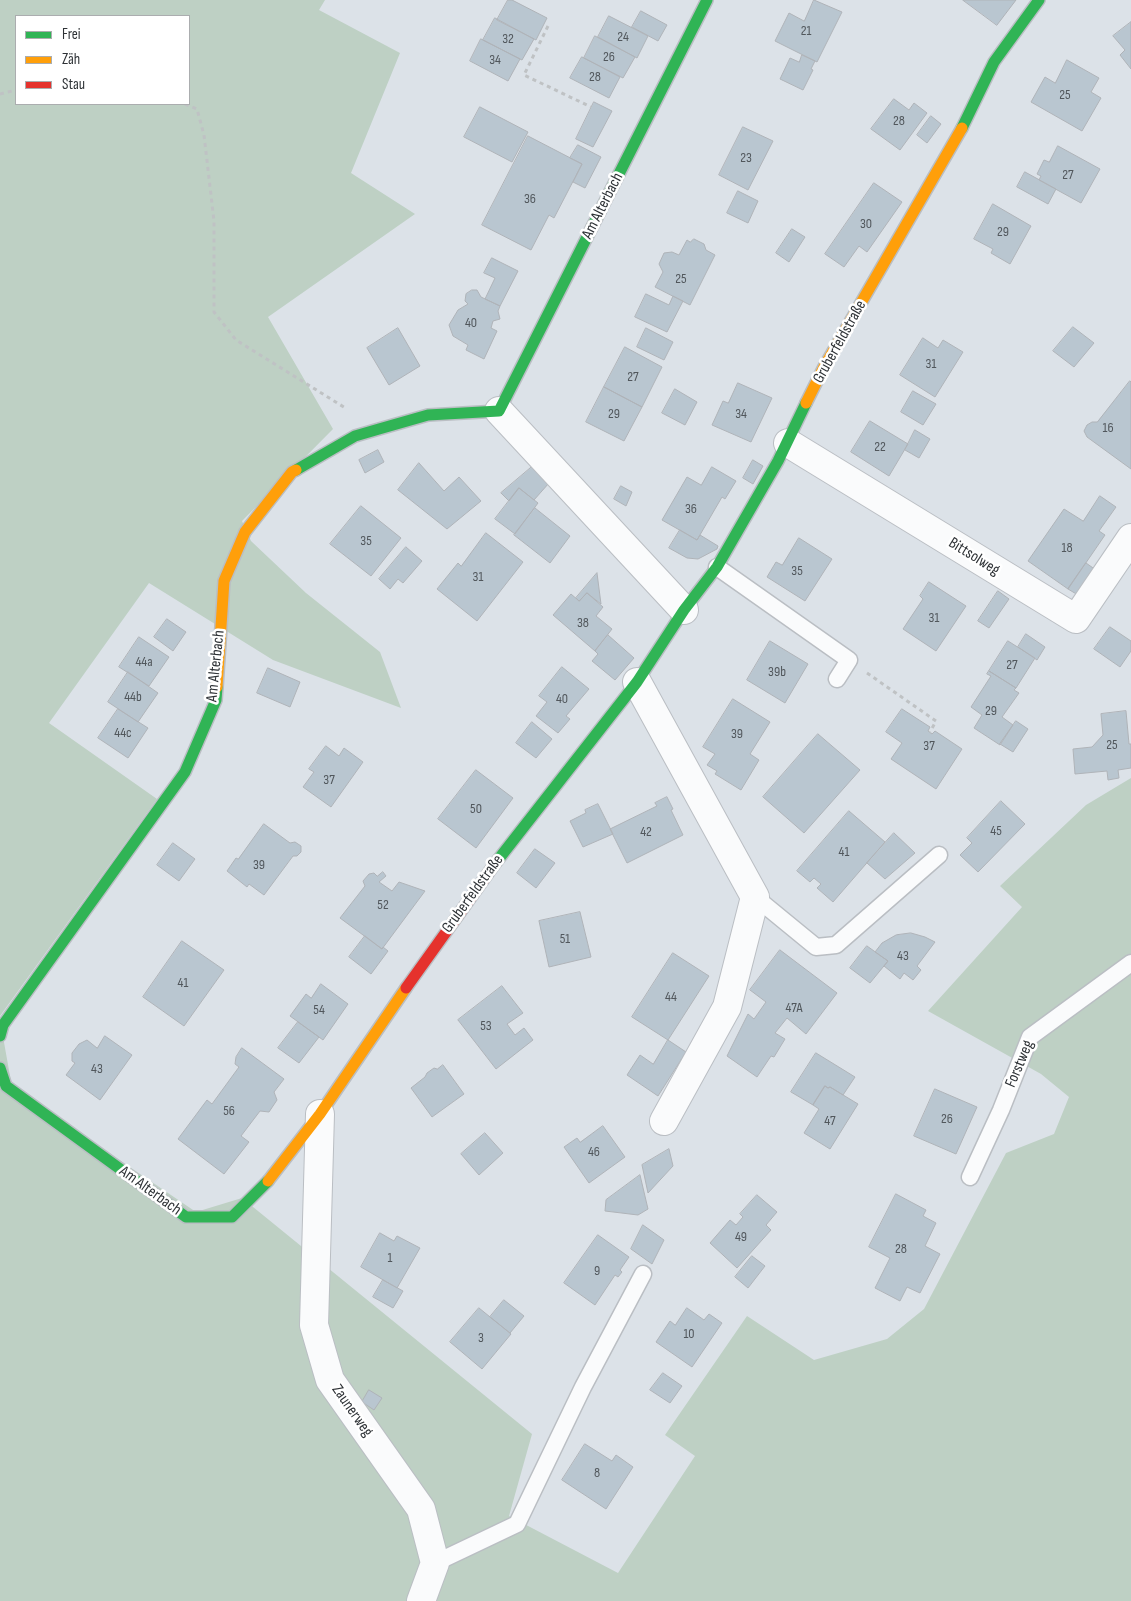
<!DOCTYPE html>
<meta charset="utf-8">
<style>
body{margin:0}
#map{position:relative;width:1131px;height:1601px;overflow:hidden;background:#dce2e8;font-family:"Sofia Sans Condensed",sans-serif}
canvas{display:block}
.legend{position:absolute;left:15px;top:15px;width:175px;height:90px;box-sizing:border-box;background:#fff;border:1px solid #abadaf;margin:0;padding:6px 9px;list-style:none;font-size:15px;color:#2e3236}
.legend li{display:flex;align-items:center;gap:10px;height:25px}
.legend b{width:25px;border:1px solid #abadaf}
</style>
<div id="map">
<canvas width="1131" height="1601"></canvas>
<ul class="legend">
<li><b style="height:6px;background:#30b455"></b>Frei</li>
<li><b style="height:6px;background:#ff9f0a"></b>Zäh</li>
<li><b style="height:6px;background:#e5322d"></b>Stau</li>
</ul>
</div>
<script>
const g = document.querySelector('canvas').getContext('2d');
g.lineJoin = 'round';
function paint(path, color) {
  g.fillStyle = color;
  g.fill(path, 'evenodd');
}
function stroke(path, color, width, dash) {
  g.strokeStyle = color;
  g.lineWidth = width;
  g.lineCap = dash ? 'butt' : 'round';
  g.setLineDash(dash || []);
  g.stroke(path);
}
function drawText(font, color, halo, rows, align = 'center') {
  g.font = font + ' "Sofia Sans Condensed",sans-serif';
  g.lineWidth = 5;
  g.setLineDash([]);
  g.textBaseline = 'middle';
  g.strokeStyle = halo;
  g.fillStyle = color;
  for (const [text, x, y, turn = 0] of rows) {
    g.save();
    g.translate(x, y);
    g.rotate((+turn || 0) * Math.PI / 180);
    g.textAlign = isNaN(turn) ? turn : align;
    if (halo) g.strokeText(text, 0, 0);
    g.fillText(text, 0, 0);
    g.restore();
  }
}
paint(new Path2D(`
 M 0,0 L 325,0 L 319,10 L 400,53 L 351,173 L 415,214 L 268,317 L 333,429 L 242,521 L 251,541 L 306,593 L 380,652 L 401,708 L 273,660 L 149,583 L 49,723 L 157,799 L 0,1016 ZM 16,16 L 189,16 L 189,104 L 16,104 Z
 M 1131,778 L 1131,1601 L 0,1601 L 0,1020 L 12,1087 L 196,1212 L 242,1198 L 532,1434 L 509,1516 L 618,1573 L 695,1456 L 665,1435 L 747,1316 L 814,1360 L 887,1339 L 924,1309 L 1006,1153 L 1054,1134 L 1069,1097 L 1041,1074 L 928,1011 L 1022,907 L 1000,886 L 1086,805 Z`), '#bed0c4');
const building = new Path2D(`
 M 508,0 L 512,0 L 547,18 L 536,40 L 497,20 Z
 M 814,0 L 842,12 L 817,62 L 775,41 L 789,13 L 804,21 Z
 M 963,0 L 1016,0 L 997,25 Z
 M 641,11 L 667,25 L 658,41 L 632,27 Z
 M 609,16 L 648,36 L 637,58 L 598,37 Z
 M 495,18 L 534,39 L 522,60 L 483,40 Z
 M 1131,22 L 1131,69 L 1120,55 L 1125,50 L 1113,36 Z
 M 595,36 L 635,57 L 623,78 L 584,58 Z
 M 481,39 L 520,59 L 508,81 L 470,61 Z
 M 802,55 L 815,61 L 811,69 L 813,70 L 803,90 L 780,79 L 790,58 L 799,62 Z
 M 582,57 L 620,77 L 609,98 L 570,78 Z
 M 1067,60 L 1099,78 L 1091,92 L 1101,98 L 1082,131 L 1031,102 L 1045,77 L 1055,83 Z
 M 894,99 L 909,110 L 914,103 L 927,113 L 900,150 L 871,129 Z
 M 594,102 L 612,111 L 593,147 L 576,139 Z
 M 480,107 L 528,132 L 512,162 L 464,137 Z
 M 931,116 L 941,124 L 927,143 L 917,135 Z
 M 743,127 L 773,141 L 748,190 L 719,175 Z
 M 528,136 L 582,164 L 554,218 L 549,215 L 531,250 L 482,225 Z
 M 578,145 L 601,157 L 585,188 L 573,182 L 582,164 L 570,158 Z
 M 1058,146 L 1100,169 L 1081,203 L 1039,180 L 1041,176 L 1037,174 L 1044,160 L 1049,162 Z
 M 1025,172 L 1056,189 L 1048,204 L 1017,187 Z
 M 874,183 L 902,202 L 867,252 L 859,246 L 844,267 L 825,254 Z
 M 738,191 L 758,201 L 748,223 L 727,213 Z
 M 993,204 L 1031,226 L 1010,264 L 991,253 L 993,249 L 974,239 Z
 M 792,229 L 805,237 L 789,262 L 776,253 Z
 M 694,239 L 704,244 L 706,250 L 715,255 L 690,305 L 655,287 L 663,272 L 659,264 L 664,253 L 672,252 L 679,255 L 687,240 L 690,242 Z
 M 492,258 L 518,271 L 500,306 L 485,299 L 495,278 L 484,273 Z
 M 472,290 L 477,290 L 481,297 L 500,306 L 498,311 L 500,319 L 493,321 L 491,328 L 497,331 L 484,359 L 466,350 L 468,345 L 453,336 L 449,325 L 458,310 L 468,304 L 465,301 L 466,294 Z
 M 646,294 L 669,305 L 673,296 L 683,301 L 667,332 L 635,317 Z
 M 1073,327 L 1094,343 L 1074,367 L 1053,351 Z
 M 398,328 L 420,366 L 389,385 L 367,348 Z
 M 646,328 L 673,342 L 664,360 L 637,347 Z
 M 923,338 L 938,348 L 943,340 L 963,352 L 935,397 L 900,375 Z
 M 625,347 L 662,367 L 642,407 L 604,387 Z
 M 1130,381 L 1131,382 L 1131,469 L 1087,437 L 1084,431 L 1087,425 L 1092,422 L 1097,422 Z
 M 738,383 L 772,398 L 751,442 L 712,425 L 723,401 L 728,403 Z
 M 604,387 L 642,407 L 624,441 L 586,422 Z
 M 675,389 L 697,402 L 685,425 L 662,413 Z
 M 913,391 L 936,404 L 923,425 L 901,412 Z
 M 870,421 L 908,444 L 889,476 L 851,452 Z
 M 915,430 L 930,439 L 919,458 L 905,450 Z
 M 378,450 L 384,462 L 365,473 L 359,460 Z
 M 753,460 L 763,466 L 753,484 L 743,478 Z
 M 419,463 L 444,491 L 459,477 L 481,501 L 447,529 L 398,490 Z
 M 533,466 L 549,483 L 534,500 L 519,488 L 509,501 L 501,493 Z
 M 712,467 L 736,481 L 725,499 L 722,497 L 697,540 L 662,520 L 687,477 L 701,485 Z
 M 621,486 L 632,492 L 626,506 L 614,499 Z
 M 519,488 L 538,503 L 515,534 L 495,519 Z
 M 1100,496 L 1116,507 L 1099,531 L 1105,535 L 1068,589 L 1028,561 L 1064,509 L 1083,521 Z
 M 361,506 L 401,538 L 371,576 L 330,544 Z
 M 535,508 L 570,536 L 550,563 L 514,535 Z
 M 680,530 L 697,540 L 700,535 L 718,546 L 717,549 L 698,559 L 687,558 L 669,548 Z
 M 486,533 L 523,562 L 477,621 L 437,589 L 458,563 L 461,566 Z
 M 799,538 L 832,559 L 805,601 L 767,577 L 776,562 L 782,565 Z
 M 406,547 L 422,561 L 403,583 L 398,579 L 390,589 L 379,579 Z
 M 1086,563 L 1096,570 L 1078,595 L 1068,589 Z
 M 597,573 L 601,604 L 587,593 L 579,601 L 576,598 Z
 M 929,582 L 966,606 L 936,651 L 903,629 L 923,599 L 920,596 Z
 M 998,591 L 1009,599 L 989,628 L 978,621 Z
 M 587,593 L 603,607 L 596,616 L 612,629 L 595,651 L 553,615 L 571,594 L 579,601 Z
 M 167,619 L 186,632 L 173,651 L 154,637 Z
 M 1110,627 L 1131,641 L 1131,651 L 1120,667 L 1094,649 Z
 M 1026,634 L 1045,647 L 1037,660 L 1018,647 Z
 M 608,635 L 634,658 L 615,680 L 592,661 L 598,654 L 595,651 Z
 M 139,637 L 169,657 L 149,686 L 119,667 Z
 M 770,641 L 808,664 L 785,703 L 747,680 Z
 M 1008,641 L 1035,658 L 1016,688 L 989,671 Z
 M 562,667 L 589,689 L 566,716 L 570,719 L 558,733 L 536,716 L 547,702 L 539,696 Z
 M 268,668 L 300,682 L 290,707 L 257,693 Z
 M 989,671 L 1016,688 L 1014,690 L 1019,693 L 1002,717 L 1013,725 L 1000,745 L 974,728 L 982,715 L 971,707 L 991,676 L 987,674 Z
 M 128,672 L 158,693 L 138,722 L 108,702 Z
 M 733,699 L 770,722 L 750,754 L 759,760 L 741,790 L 715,774 L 717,771 L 707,765 L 715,754 L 703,747 Z
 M 118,709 L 148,728 L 128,758 L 98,738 Z
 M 902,709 L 930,727 L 928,731 L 932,734 L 935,731 L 962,749 L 936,789 L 891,759 L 902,743 L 886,732 Z
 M 1126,711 L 1129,744 L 1131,744 L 1131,768 L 1118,770 L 1119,778 L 1108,780 L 1107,771 L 1075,774 L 1073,749 L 1092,747 L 1103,735 L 1101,714 Z
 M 1016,721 L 1028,729 L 1013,752 L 1000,744 Z
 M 532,722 L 552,739 L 536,758 L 516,743 Z
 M 818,734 L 860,770 L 804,833 L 763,797 Z
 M 326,746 L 339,756 L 344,748 L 363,762 L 331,807 L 303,787 L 314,772 L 309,769 Z
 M 476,770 L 513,798 L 476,848 L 438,819 Z
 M 667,797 L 673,809 L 671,810 L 683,835 L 627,863 L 610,829 L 657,806 L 655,803 Z
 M 1001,801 L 1025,824 L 978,872 L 960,855 L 972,843 L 967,838 Z
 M 598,804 L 613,834 L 583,847 L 570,821 L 586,813 L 585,810 Z
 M 849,811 L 885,842 L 833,902 L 817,888 L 821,884 L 814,878 L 810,882 L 797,871 Z
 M 264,824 L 290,843 L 295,842 L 301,846 L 301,852 L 297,856 L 293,856 L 264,895 L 249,884 L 247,887 L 227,871 L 236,858 L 238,859 Z
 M 894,833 L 915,853 L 885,879 L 867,863 Z
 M 173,843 L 195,859 L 179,881 L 157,865 Z
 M 535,849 L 555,863 L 536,888 L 517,873 Z
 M 383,872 L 386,876 L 379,882 L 392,891 L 399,882 L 425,891 L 382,949 L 340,918 L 365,886 L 363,881 L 369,874 L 374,873 L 377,876 Z
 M 580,912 L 591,957 L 549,967 L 539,921 Z
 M 911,933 L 925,937 L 935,942 L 917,966 L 921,970 L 913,980 L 904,973 L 900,979 L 884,966 L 888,961 L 875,952 L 882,943 L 896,935 Z
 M 365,936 L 382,949 L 383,947 L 388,951 L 371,974 L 349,957 Z
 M 182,941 L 224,970 L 184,1026 L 143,997 Z
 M 867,946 L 888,961 L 870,983 L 850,968 Z
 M 780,950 L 837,993 L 806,1034 L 787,1018 L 775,1033 L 785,1039 L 774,1057 L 771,1056 L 757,1077 L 727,1056 L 748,1014 L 754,1019 L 766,1002 L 750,990 Z
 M 673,953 L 709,976 L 668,1040 L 632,1017 Z
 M 321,984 L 348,1004 L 323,1040 L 290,1016 L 306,994 L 311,998 Z
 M 502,986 L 523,1013 L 507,1024 L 515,1035 L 524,1028 L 533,1040 L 496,1069 L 458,1020 Z
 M 298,1022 L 319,1037 L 299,1063 L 278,1048 Z
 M 105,1036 L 132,1055 L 100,1100 L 66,1075 L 75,1063 L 72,1061 L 72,1053 L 79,1044 L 87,1040 L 97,1048 Z
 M 668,1040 L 686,1052 L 658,1096 L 627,1075 L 640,1055 L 653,1064 Z
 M 242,1048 L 284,1079 L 274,1092 L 277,1100 L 269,1112 L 260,1111 L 241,1136 L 249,1142 L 224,1174 L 178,1139 L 207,1100 L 212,1104 L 239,1067 L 235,1064 L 236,1057 Z
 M 816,1053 L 855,1077 L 843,1095 L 830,1087 L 828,1088 L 825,1086 L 813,1105 L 791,1092 Z
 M 443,1065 L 464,1094 L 432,1117 L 411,1088 L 425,1077 L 427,1073 L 434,1068 L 437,1069 Z
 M 825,1086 L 828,1088 L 830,1087 L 858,1104 L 830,1149 L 804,1133 L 819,1109 L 813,1105 Z
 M 935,1089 L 977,1107 L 956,1154 L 914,1136 Z
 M 603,1126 L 625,1157 L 589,1183 L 564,1147 L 577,1138 L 580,1142 Z
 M 485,1133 L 503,1153 L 479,1175 L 461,1154 Z
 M 669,1149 L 673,1166 L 648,1193 L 642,1165 Z
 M 640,1175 L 648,1209 L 638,1215 L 605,1211 L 606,1200 Z
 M 896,1194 L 926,1210 L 923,1216 L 936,1223 L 925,1246 L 940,1254 L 920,1293 L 907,1287 L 900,1301 L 875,1288 L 890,1258 L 869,1247 Z
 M 757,1195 L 777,1212 L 766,1225 L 771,1230 L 737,1268 L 710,1243 L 730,1220 L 736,1225 L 743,1217 L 740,1214 Z
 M 643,1225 L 664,1240 L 652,1264 L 631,1249 Z
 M 380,1233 L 394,1241 L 397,1236 L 420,1248 L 397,1288 L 361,1267 Z
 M 598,1235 L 629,1257 L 620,1270 L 622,1272 L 618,1277 L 615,1275 L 595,1305 L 564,1283 Z
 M 752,1256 L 765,1266 L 748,1288 L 735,1277 Z
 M 383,1280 L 403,1291 L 393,1308 L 373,1297 Z
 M 504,1300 L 524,1316 L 510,1333 L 490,1317 Z
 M 479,1308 L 511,1334 L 482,1369 L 450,1342 Z
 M 687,1308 L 704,1320 L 709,1314 L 722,1323 L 692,1367 L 656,1342 L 670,1321 L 675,1325 Z
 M 663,1373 L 682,1386 L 670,1403 L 650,1390 Z
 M 369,1390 L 382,1398 L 374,1410 L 362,1402 Z
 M 585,1444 L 612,1461 L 616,1455 L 633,1467 L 606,1509 L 562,1480 Z`);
paint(building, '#b9c6d0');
stroke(building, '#afb3b8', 1);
const lane = new Path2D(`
 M 717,567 L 849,660 L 837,679
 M 755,897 L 816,947 L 836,945 L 939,855
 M 970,1177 L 1001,1110 L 1030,1037 L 1131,963
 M 435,1563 L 517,1524 L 583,1387 L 643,1274`);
const street = new Path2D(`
 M 499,411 L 684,610
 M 788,443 L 1076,619 L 1131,538
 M 637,682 L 755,897 L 727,1007 L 664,1121
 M 320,1114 L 314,1325 L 330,1380 L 421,1509 L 435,1563 L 421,1601`);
const fast = new Path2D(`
 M 962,128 L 994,62 L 1039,0
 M 296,470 L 355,436 L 379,429 L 428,415 L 499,411 L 707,0
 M 494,865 L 637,682 L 684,610 L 717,567 L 778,461 L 806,403
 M 0,1036 L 3,1025 L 185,772 L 216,700 L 217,687
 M 0,1068 L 6,1086 L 186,1217 L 232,1217 L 268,1181`);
const slow = new Path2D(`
 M 806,403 L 824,367 L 962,128
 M 217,687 L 224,581 L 245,532 L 292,472 L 296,470
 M 268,1181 L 320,1114 L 406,988`);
const jam = new Path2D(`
 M 406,988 L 494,865`);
stroke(lane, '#babec3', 19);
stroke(street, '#babec3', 30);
stroke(fast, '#babec3', 14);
stroke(slow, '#babec3', 14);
stroke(jam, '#babec3', 14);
stroke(new Path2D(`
 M 548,26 L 524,75 L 591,107
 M 0,94 L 16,90
 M 185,104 L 197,109 L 204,135 L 214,221 L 214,312 L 236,340 L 347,409
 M 867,673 L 936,721 L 930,732`), '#bfc2c4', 3, [4, 4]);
stroke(lane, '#fafbfc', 16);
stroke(street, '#fafbfc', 28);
stroke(fast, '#30b455', 11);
stroke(slow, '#ff9f0a', 11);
stroke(jam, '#e5322d', 11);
drawText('14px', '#51575c', null, [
 ["21",806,31],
 ["24",623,37],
 ["32",508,39],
 ["26",609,57],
 ["34",495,60],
 ["28",595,77],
 ["25",1065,95],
 ["28",899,121],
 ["23",746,158],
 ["27",1068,175],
 ["36",530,199],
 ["30",866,224],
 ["29",1003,232],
 ["25",681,279],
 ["40",471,323],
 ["31",931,364],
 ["27",633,377],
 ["29",614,414],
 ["34",741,414],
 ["16",1108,428],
 ["22",880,447],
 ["36",691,509],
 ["35",366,541],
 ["18",1067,548],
 ["35",797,571],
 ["31",478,577],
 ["31",934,618],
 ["38",583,623],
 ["44a",144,662],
 ["27",1012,665],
 ["39b",777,672],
 ["44b",133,697],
 ["40",562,699],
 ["29",991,711],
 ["44c",123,733],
 ["39",737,734],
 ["25",1112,745],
 ["37",929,746],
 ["37",329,780],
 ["50",476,809],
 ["45",996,831],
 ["42",646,832],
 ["41",844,852],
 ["39",259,865],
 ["52",383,905],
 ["51",565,939],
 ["43",903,956],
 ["41",183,983],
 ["44",671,997],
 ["47A",794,1008],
 ["54",319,1010],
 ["53",486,1026],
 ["43",97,1069],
 ["56",229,1111],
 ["26",947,1119],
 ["47",830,1121],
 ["46",594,1152],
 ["49",741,1237],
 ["28",901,1249],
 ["1",390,1258],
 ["9",597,1271],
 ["10",689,1334],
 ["3",481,1338],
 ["8",597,1473]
]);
drawText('16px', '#2e3236', '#fff', [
 ["Am Alterbach",603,206,-63],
 ["Gruberfeldstraße",840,342,-61],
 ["Bittsolweg",974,557,32],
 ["Am Alterbach",216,666,-84],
 ["Gruberfeldstraße",473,894,-54],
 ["Forstweg",1020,1064,-67],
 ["Am Alterbach",150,1191,36],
 ["Zaunerweg",352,1411,55]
]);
</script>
